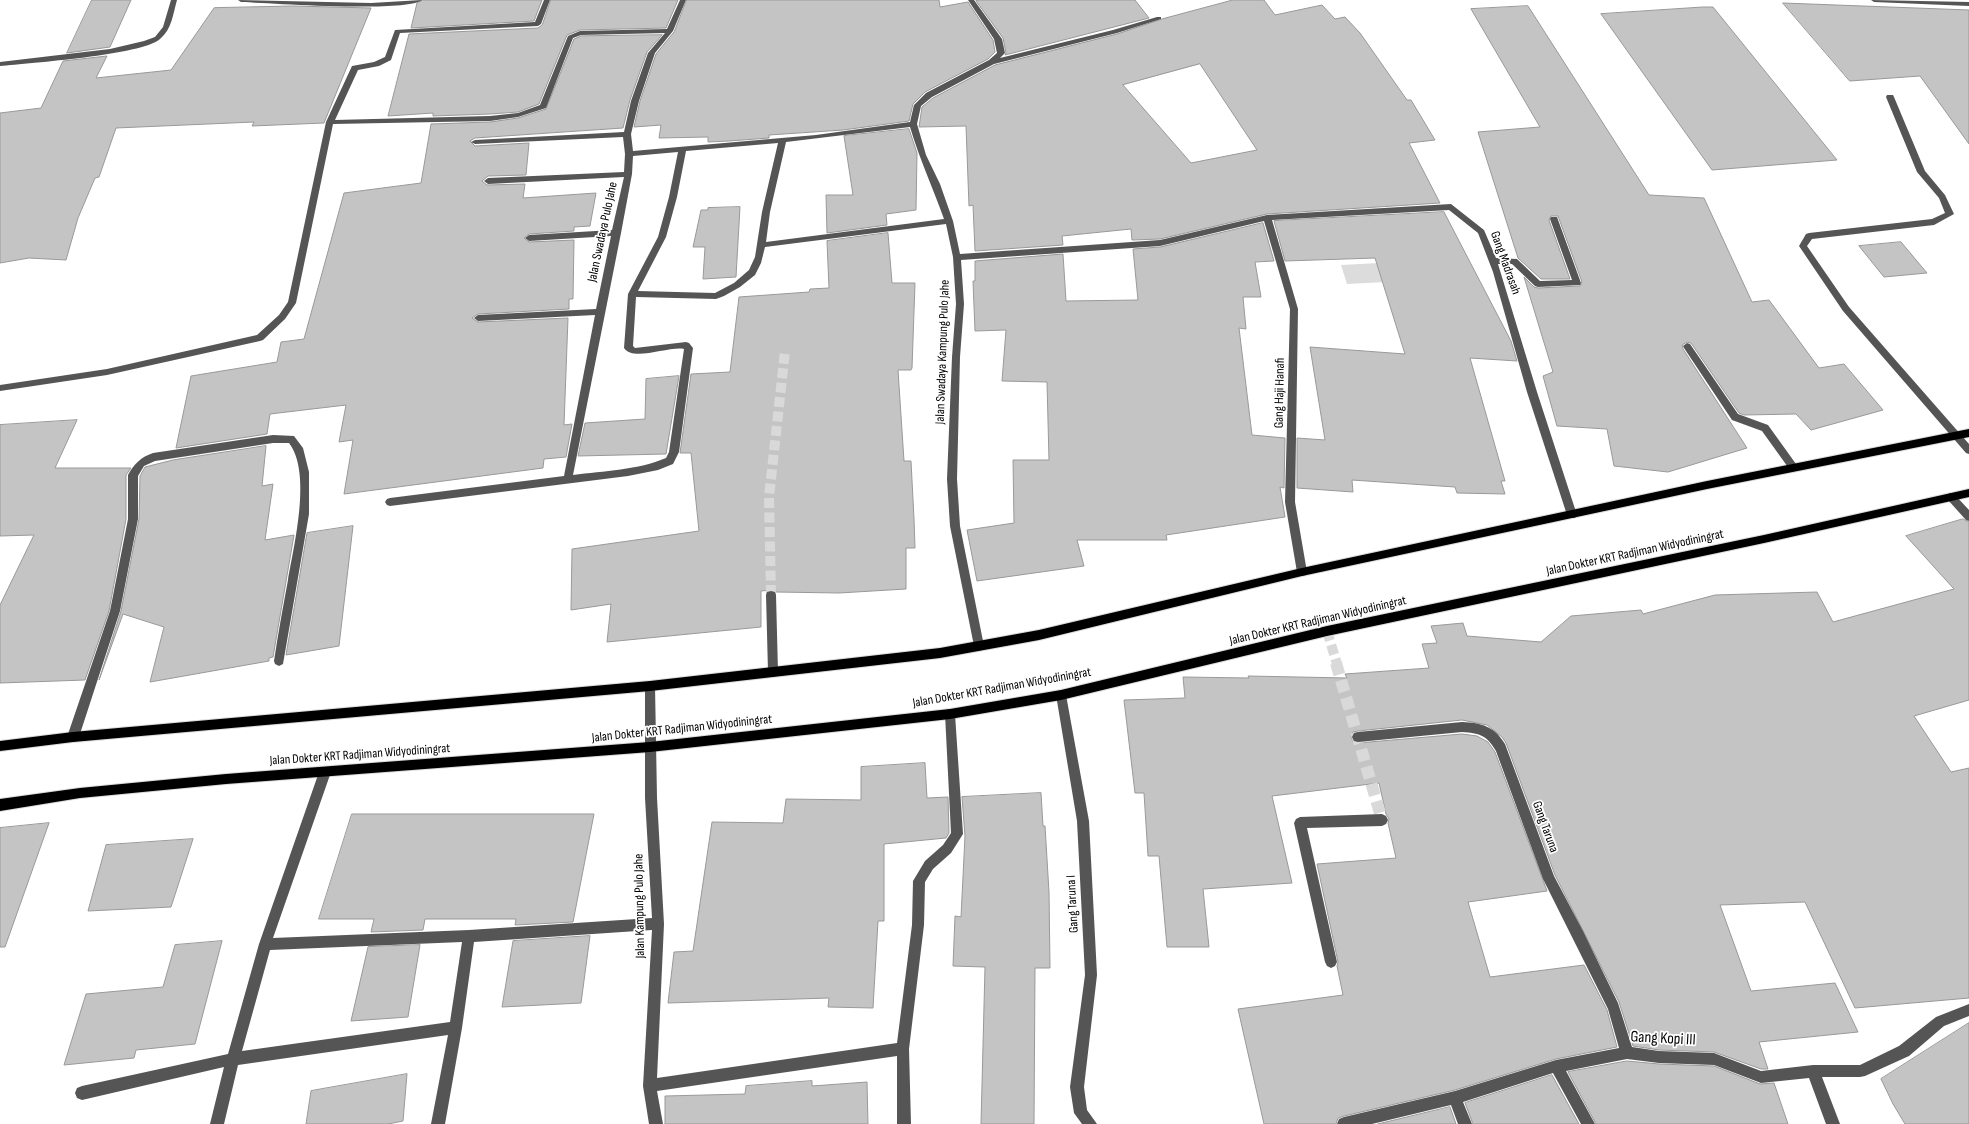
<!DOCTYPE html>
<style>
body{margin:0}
canvas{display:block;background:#fff}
</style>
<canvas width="1969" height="1124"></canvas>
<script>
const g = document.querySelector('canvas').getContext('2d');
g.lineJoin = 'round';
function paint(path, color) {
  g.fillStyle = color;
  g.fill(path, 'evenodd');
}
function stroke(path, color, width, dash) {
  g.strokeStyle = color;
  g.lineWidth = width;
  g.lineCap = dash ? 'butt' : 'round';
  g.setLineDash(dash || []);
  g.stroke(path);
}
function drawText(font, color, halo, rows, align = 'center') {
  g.font = font + ' "Sofia Sans Condensed",sans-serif';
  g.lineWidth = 3.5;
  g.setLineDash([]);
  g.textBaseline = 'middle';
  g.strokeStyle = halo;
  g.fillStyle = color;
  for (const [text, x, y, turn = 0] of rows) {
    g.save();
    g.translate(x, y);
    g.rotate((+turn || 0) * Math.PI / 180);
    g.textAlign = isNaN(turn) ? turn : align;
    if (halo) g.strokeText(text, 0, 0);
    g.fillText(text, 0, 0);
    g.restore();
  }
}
paint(new Path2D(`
 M 1436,260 L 1443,279 L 1347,284 L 1341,265 Z`), '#dcdcdc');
const building = new Path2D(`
 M 92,0 L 131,0 L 110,47 L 67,53 Z
 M 423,0 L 542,0 L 534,21 L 411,28 L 417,3 Z
 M 551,0 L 678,0 L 666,28 L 580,30 L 567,35 L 539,104 L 518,112 L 490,114 L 433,116 L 433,113 L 388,116 L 409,34 L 538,28 L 542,25 Z
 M 687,0 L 939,0 L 940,7 L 968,2 L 993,40 L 995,52 L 988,59 L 925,92 L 913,104 L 909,121 L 843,130 L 769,135 L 769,138 L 729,141 L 708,142 L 708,137 L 659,138 L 661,125 L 634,127 L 640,101 L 656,54 L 674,32 Z
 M 980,0 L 1135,0 L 1149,18 L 1005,55 L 1006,53 L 1003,38 L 976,1 Z
 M 1233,0 L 1264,0 L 1275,15 L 1322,5 L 1335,19 L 1345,17 L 1360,33 L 1407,100 L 1411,100 L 1435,140 L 1409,143 L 1440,203 L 1267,214 L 1160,239 L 1132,240 L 1131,229 L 1062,236 L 1063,245 L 975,251 L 973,205 L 969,206 L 966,126 L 919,127 L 922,107 L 933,98 L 995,65 L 1117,34 L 1162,19 ZM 1200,64 L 1257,150 L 1191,163 L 1123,85 Z
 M 1783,3 L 1969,10 L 1969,144 L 1920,76 L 1850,81 Z
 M 293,6 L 371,8 L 324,123 L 252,126 L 254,122 L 116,128 L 99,177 L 95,178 L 78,218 L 66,260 L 29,258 L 0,263 L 0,113 L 41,108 L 63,61 L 107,56 L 96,78 L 171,70 L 214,8 Z
 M 1528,6 L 1649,195 L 1704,198 L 1752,302 L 1769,300 L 1819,368 L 1844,364 L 1883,410 L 1811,430 L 1796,414 L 1744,415 L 1739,413 L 1691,343 L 1687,342 L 1682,345 L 1683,349 L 1747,448 L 1668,472 L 1614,466 L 1607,429 L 1557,426 L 1543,376 L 1553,372 L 1524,277 L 1534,287 L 1538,288 L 1580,286 L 1582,282 L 1558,216 L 1551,216 L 1549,220 L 1570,279 L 1541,279 L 1518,258 L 1478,132 L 1540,127 L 1471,9 Z
 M 1703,7 L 1713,7 L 1837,160 L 1712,170 L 1601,14 Z
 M 662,35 L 647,52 L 630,100 L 623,128 L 475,138 L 470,141 L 475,146 L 529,143 L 526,175 L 488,176 L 482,181 L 487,185 L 525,184 L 523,198 L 596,193 L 590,226 L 574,227 L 574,231 L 529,234 L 524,238 L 529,242 L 574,240 L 573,299 L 569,299 L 569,309 L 478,314 L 472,318 L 478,322 L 568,318 L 564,425 L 572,424 L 566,457 L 544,459 L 543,468 L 344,494 L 353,440 L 339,442 L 346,405 L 270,414 L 267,434 L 176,448 L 191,376 L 277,362 L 281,342 L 304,339 L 344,193 L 421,183 L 431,124 L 490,122 L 518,118 L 546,109 L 574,39 L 581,36 Z
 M 909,129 L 917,153 L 916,210 L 886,214 L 887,225 L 827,233 L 826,195 L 853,195 L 844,136 Z
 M 740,207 L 736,277 L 703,279 L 705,247 L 693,247 L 701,210 L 708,210 L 708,208 Z
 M 1444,212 L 1511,341 L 1517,361 L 1470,358 L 1505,481 L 1501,481 L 1505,494 L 1457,493 L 1455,487 L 1352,480 L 1353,492 L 1297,488 L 1297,438 L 1325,440 L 1310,347 L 1405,354 L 1375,258 L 1285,261 L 1274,221 Z
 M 1263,223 L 1274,261 L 1255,262 L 1261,297 L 1243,297 L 1246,329 L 1239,328 L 1252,435 L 1285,438 L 1284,488 L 1280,487 L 1285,517 L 1166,535 L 1167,540 L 1077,540 L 1084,566 L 977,581 L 967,530 L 1014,523 L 1013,460 L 1049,460 L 1047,382 L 1002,381 L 1006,330 L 975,331 L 973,281 L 975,281 L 975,261 L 1063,254 L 1066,301 L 1138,300 L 1133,249 L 1160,247 Z
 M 888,233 L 892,283 L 915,283 L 912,368 L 911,370 L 898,370 L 904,461 L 911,461 L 914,519 L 915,548 L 906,548 L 906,589 L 839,593 L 776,592 L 771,590 L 761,591 L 761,627 L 607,642 L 611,604 L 571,610 L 572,549 L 699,531 L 691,453 L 680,453 L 691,374 L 730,372 L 739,297 L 809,292 L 810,289 L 829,288 L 827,241 Z
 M 1901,242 L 1927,273 L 1884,277 L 1859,246 Z
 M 679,376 L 666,454 L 578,456 L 585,423 L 645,419 L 646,379 Z
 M 77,420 L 55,468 L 131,468 L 126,475 L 126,519 L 109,611 L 85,680 L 0,683 L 0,605 L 34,535 L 0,536 L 0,425 Z
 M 266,446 L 262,486 L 273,484 L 265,540 L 294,535 L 273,657 L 269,658 L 269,661 L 150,682 L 164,627 L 123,614 L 99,680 L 121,611 L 139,519 L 140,476 L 145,467 L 173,460 Z
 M 1963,519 L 1969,522 L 1969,700 L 1914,716 L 1951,772 L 1969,768 L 1969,998 L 1855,1008 L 1805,902 L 1720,905 L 1751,991 L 1835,983 L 1858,1032 L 1759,1042 L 1768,1069 L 1761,1069 L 1714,1052 L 1659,1050 L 1633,1046 L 1619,1002 L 1555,875 L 1506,743 L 1502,737 L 1487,725 L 1462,720 L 1358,731 L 1353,732 L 1351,736 L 1353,742 L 1358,743 L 1462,734 L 1477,736 L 1488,742 L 1495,752 L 1547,891 L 1468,902 L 1490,977 L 1584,965 L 1607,1010 L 1617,1047 L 1556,1059 L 1455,1090 L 1344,1116 L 1338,1118 L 1336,1124 L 1264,1124 L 1238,1009 L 1343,995 L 1337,966 L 1338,962 L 1317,864 L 1396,858 L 1388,823 L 1389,819 L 1386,814 L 1379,783 L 1272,796 L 1292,883 L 1203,889 L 1209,947 L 1167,947 L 1159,856 L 1148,856 L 1144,793 L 1135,793 L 1124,700 L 1185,698 L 1183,677 L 1249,678 L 1248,676 L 1347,678 L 1345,674 L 1429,668 L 1422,644 L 1437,643 L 1431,626 L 1463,623 L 1467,636 L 1541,642 L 1571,616 L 1641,610 L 1643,614 L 1715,595 L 1817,592 L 1833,622 L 1954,589 L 1906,536 Z
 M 353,526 L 339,646 L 286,655 L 307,533 Z
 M 925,763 L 927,798 L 948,797 L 949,833 L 946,838 L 884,844 L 884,921 L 878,921 L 873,1008 L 828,1007 L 829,998 L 668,1003 L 674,952 L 693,951 L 712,822 L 783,823 L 786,799 L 861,800 L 861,767 Z
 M 1041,793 L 1043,826 L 1045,826 L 1049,892 L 1050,968 L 1035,968 L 1034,1124 L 981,1124 L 985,967 L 953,966 L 955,916 L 961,917 L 965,836 L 962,797 Z
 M 352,814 L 594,814 L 573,922 L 515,925 L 516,919 L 425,919 L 423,930 L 371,932 L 374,919 L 319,919 Z
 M 49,823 L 5,947 L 0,947 L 0,828 Z
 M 193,839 L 171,907 L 88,911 L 106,845 Z
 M 590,936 L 581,1003 L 502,1007 L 513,941 Z
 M 222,941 L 195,1044 L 136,1050 L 134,1058 L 64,1065 L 86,994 L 163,987 L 175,945 Z
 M 420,945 L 408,1017 L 351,1021 L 368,947 Z
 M 1969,1023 L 1969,1124 L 1905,1124 L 1893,1104 L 1881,1079 Z
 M 1627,1061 L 1659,1064 L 1714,1066 L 1760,1084 L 1774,1083 L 1788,1124 L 1596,1124 L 1568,1072 Z
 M 407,1074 L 403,1121 L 388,1124 L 306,1124 L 311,1091 Z
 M 1552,1075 L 1579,1124 L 1473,1124 L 1465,1103 Z
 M 812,1081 L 812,1086 L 867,1082 L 868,1124 L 665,1124 L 665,1096 L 745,1094 L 746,1086 Z
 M 1450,1107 L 1456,1124 L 1378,1124 Z`);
paint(building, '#c4c4c4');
stroke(building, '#999', 1);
stroke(new Path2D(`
 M 771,595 L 769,497 L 785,351
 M 1327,631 L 1337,664`), '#d9d9d9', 10, [10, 4.5]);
stroke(new Path2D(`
 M 1336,663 L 1382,820`), '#d9d9d9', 12, [12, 6]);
const major = new Path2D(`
 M 1969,429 L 1969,437 L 1707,489 L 1302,576 L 1039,640 L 940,658 L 650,691 L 73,742 L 0,751 L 0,741 L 73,732 L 650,681 L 940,648 L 1039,630 L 1302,568 L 1707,481 Z
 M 1969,489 L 1969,497 L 1764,543 L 1327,636 L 1061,700 L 950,719 L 650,752 L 226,784 L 80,798 L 0,811 L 0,799 L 80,788 L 226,774 L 650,742 L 950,709 L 1061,690 L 1327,626 L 1764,535 Z`);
stroke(major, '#dbdbdb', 2);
paint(new Path2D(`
 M 171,0 L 177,0 C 173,14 172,29 160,39 C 142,55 30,63 0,66 L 0,62 L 110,49 L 144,41 L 155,37 L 163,27 Z
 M 238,0 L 371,3 L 422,0 C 405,13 270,3 241,2 Z
 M 544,0 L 550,0 L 541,24 L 538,26 L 400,33 L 391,60 L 379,66 L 358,70 L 335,120 L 490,116 L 518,113 L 540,105 L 568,36 L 580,31 L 667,29 L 680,0 L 686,0 L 673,31 L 655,53 L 639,101 L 631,134 L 633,151 L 816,135 L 910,122 L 914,105 L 926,93 L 989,60 L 997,53 L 994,39 L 968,0 L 974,0 L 1002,39 L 1005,53 L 1000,58 L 1113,30 L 1157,17 L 1161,17 L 1161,19 L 1117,33 L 994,64 L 932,97 L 921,106 L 917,124 L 926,155 L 940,184 L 953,221 L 960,254 L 1160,240 L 1267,215 L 1451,204 L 1484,230 L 1496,258 L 1517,259 L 1540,281 L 1572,280 L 1550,219 L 1551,217 L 1557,217 L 1581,283 L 1580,285 L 1538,287 L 1535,286 L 1512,264 L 1498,264 L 1537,392 L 1577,515 L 1575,518 L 1569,518 L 1567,515 L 1527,392 L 1493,272 L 1478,233 L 1449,210 L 1272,220 L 1298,309 L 1295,502 L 1307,572 L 1306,575 L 1302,576 L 1298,575 L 1297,572 L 1285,502 L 1290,309 L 1264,221 L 1160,246 L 961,260 L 964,304 L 960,357 L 957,479 L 960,526 L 984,646 L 983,649 L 979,651 L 975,649 L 974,646 L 950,526 L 947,479 L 952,357 L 956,304 L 953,257 L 946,224 L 765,247 L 761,263 L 755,275 L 740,287 L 724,296 L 716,299 L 636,297 L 633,346 L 635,348 L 686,342 L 689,343 L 693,348 L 679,452 L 673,464 L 658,470 L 628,476 L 390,506 L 387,505 L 385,502 L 387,499 L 390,498 L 564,476 L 595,315 L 478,321 L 474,318 L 478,315 L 596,309 L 611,236 L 529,241 L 525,238 L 529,235 L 612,230 L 624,177 L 488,184 L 484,181 L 488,178 L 624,172 L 625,154 L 623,137 L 475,144 L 471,142 L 475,140 L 624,132 L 631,101 L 648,53 L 665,33 L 581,35 L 573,38 L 546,108 L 518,117 L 490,121 L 333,124 L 296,303 L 285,319 L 263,340 L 260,341 L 107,375 L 0,391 L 0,385 L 107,369 L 257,335 L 279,315 L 288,302 L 326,122 L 352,66 L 374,62 L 385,57 L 395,30 L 535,22 ZM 910,127 C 919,158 933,188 944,219 L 766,242 L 770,212 L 786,142 ZM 778,143 L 762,212 L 755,257 L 749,270 L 734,283 L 715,293 L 638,291 L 666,237 L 677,197 L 686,151 ZM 678,152 L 669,197 L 658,237 L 628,294 L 624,348 C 633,362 669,346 684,349 L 669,452 L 666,458 C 638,470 604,471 573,475 L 621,233 L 632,174 L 633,156 Z
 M 1871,0 L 1969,2 L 1969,6 L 1874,2 Z
 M 1887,95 L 1893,95 L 1894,97 L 1925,171 L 1945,195 L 1954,214 L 1934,225 L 1812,239 L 1807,246 L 1849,307 L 1969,444 L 1969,454 L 1966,453 L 1843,311 L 1799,246 L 1806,234 L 1809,233 L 1932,219 L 1945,213 L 1939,198 L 1917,172 L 1886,97 Z
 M 1687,343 L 1690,344 L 1738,414 L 1768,425 L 1796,464 L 1798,467 L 1796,470 L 1790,470 L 1762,431 L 1732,420 L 1684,348 L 1683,346 Z
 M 273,435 L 294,436 L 303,448 L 309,472 L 309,514 L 283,664 L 279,666 L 275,664 L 274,661 C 278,634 283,607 288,580 C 294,545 312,473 289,443 L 273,443 L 155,461 L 144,466 L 138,476 L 138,519 L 120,611 L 79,737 L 77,741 L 73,742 L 69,741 L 67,737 L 110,611 L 128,519 L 128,475 C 134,464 141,457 153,453 Z
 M 1951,493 L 1954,494 L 1969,510 L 1969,521 L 1966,520 L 1948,500 L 1946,497 L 1948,494 Z
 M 771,591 L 775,592 L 776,595 L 778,672 L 777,675 L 773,677 L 769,675 L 768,672 L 766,595 L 767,592 Z
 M 650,681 L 654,683 L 655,686 L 657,798 L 664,924 L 657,1078 L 897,1043 L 912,925 L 913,881 L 925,861 L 943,845 L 951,833 L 945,714 L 946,710 L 950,709 L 954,710 L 955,714 L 963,834 L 951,853 L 933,869 L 925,882 L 924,925 L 909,1049 L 911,1124 L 897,1124 L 897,1056 L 657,1091 L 663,1124 L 649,1124 L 643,1086 L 652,930 L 474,942 L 462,1028 L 445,1124 L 431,1124 L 448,1035 L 238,1065 L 224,1124 L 210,1124 L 224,1067 L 82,1100 L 77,1098 L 75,1093 L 77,1088 L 82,1086 L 228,1054 L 259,944 L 319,772 L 321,768 L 325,767 L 329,768 L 331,772 L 273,938 L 469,930 L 652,918 L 645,798 L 645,686 L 646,683 ZM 462,942 L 450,1022 L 242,1051 L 270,950 Z
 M 1061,690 L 1065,692 L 1066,695 L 1089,821 L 1097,975 L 1084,1087 L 1087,1110 L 1097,1124 L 1082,1124 L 1074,1113 L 1070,1087 L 1085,975 L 1077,821 L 1056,695 L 1057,692 Z
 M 1462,722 C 1482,723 1494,726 1505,744 L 1554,876 L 1583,931 L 1618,1003 L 1632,1047 L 1659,1051 L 1714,1053 L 1761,1071 L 1813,1065 L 1860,1065 L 1899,1046 L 1936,1017 L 1969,1004 L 1969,1016 L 1944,1026 L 1909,1056 L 1865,1076 L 1860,1077 L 1822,1077 L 1840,1124 L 1826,1124 L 1809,1078 L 1761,1083 L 1714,1065 L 1659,1063 L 1627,1059 L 1566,1071 L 1595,1124 L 1581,1124 L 1553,1073 L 1463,1102 L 1472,1124 L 1458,1124 L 1451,1105 L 1372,1124 L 1337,1124 L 1339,1119 L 1344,1117 L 1455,1091 L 1556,1060 L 1619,1048 L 1608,1009 L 1543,879 L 1496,751 C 1487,735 1479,733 1462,732 L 1358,742 L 1354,741 L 1352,737 L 1354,733 L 1358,732 Z
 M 1382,814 L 1386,816 L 1388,820 L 1386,824 L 1382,826 L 1307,828 L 1337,962 L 1335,966 L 1331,968 L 1327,966 L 1325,962 L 1294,823 L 1296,819 L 1300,817 Z`), '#555');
paint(major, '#000');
drawText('13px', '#000', '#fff', [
 ["Jalan Swadaya Pulo Jahe",603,232,-78],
 ["Gang Madrasah",1505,263,70],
 ["Jalan Swadaya Kampung Pulo Jahe",943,352,-88],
 ["Gang Haji Hanafi",1280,393,-89],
 ["Jalan Dokter KRT Radjiman Widyodiningrat",1635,553,-12],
 ["Jalan Dokter KRT Radjiman Widyodiningrat",1318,621,-13],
 ["Jalan Dokter KRT Radjiman Widyodiningrat",1002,688,-10],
 ["Jalan Dokter KRT Radjiman Widyodiningrat",682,729,-6],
 ["Jalan Dokter KRT Radjiman Widyodiningrat",360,755,-4],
 ["Gang Taruna",1545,827,70],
 ["Gang Taruna I",1073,904,-93],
 ["Jalan Kampung Pulo Jahe",640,906,-91]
]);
drawText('16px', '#000', '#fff', [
 ["Gang Kopi III",1663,1039,3]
]);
</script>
